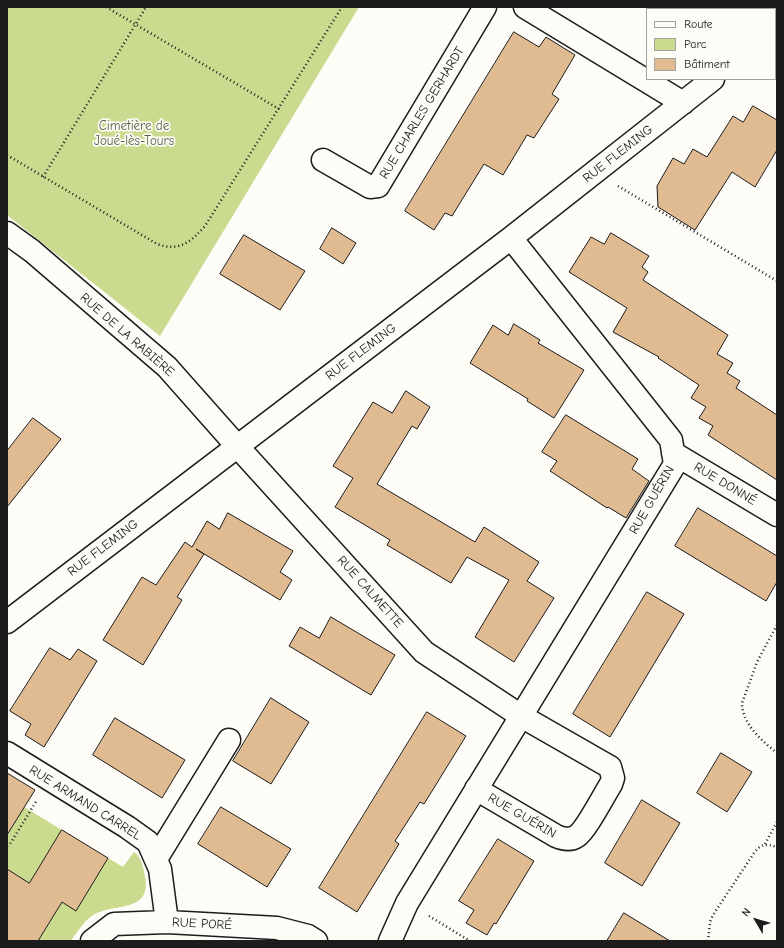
<!DOCTYPE html>
<meta charset="utf-8">
<style>
body{margin:0}
#map{position:relative;width:784px;height:948px;overflow:hidden;background:#fdfcf7;font-family:"Comic Neue",sans-serif}
canvas{display:block}
.frame{position:absolute;inset:0;border:8px solid #1c1c1c;pointer-events:none}
.legend{position:absolute;left:646px;top:8px;width:130px;height:72px;box-sizing:border-box;background:#fdfcf7;border:1px solid #a3a29f;margin:0;padding:5px 7px;list-style:none;font-size:12px;color:#1c1c1c}
.legend li{display:flex;align-items:center;gap:8px;height:20px}
.legend b{width:20px;border:1px solid #a3a29f}
.north{position:absolute;left:736px;top:900px;width:40px;height:40px;-webkit-text-stroke:3px #fdfcf7;paint-order:stroke;rotate:308deg;font-size:11px;font-weight:700;line-height:16px;text-align:center;color:#1c1c1c}
.north::after{content:'';display:block;margin:auto;width:14px;height:18px;background:#1c1c1c;clip-path:polygon(50% 0,100% 100%,50% 72%,0 100%)}
</style>
<div id="map">
<canvas width="784" height="948"></canvas>
<div class="frame"></div>
<ul class="legend">
<li><b style="height:5px;background:#fdfcf7"></b>Route</li>
<li><b style="height:11px;background:#cadb8f"></b>Parc</li>
<li><b style="height:11px;background:#e0bb91"></b>Bâtiment</li>
</ul>
<div class="north">N</div>
</div>
<script>
const g = document.querySelector('canvas').getContext('2d');
g.lineJoin = 'round';
function paint(path, color) {
  g.fillStyle = color;
  g.fill(path, 'evenodd');
}
function stroke(path, color, width, dash) {
  g.strokeStyle = color;
  g.lineWidth = width;
  g.lineCap = dash ? 'butt' : 'round';
  g.setLineDash(dash || []);
  g.stroke(path);
}
function drawText(font, color, halo, rows, align = 'center') {
  g.font = font + ' "Comic Neue",sans-serif';
  g.lineWidth = 3.5;
  g.setLineDash([]);
  g.textBaseline = 'middle';
  g.strokeStyle = halo;
  g.fillStyle = color;
  for (const [text, x, y, turn = 0] of rows) {
    g.save();
    g.translate(x, y);
    g.rotate((+turn || 0) * Math.PI / 180);
    g.textAlign = isNaN(turn) ? turn : align;
    if (halo) g.strokeText(text, 0, 0);
    g.fillText(text, 0, 0);
    g.restore();
  }
}
paint(new Path2D(`
 M 7,7 L 359,7 L 160,336 L 7,215 Z
 M 24,807 L 62,830 L 29,883 L 14,874 L 7,886 L 7,836 Z
 M 134,852 C 142,858 143,867 145,877 C 152,913 113,903 93,915 C 84,921 77,932 71,941 L 38,941 L 62,902 L 76,910 L 108,858 L 123,867 Z`), '#cadb8f');
const building = new Path2D(`
 M 514,32 L 539,47 L 546,37 L 575,55 L 552,94 L 559,99 L 534,138 L 527,135 L 503,175 L 484,164 L 452,216 L 445,213 L 434,230 L 405,211 Z
 M 753,106 L 777,120 L 777,150 L 755,187 L 732,172 L 695,230 L 658,207 L 657,186 L 673,158 L 684,164 L 693,149 L 707,157 L 733,116 L 743,122 Z
 M 332,228 L 356,243 L 343,264 L 320,249 Z
 M 611,233 L 649,256 L 642,267 L 648,272 L 643,280 L 728,335 L 717,354 L 733,363 L 727,373 L 740,381 L 736,388 L 777,415 L 777,480 L 708,435 L 713,426 L 699,418 L 706,407 L 691,398 L 699,385 L 658,358 L 659,357 L 613,332 L 627,308 L 569,272 L 591,237 L 604,244 Z
 M 244,235 L 305,271 L 280,310 L 220,274 Z
 M 514,324 L 540,340 L 538,343 L 584,370 L 554,418 L 527,401 L 528,399 L 470,363 L 493,325 L 508,335 Z
 M 406,391 L 430,407 L 417,429 L 412,426 L 377,484 L 475,542 L 484,527 L 539,562 L 527,581 L 554,598 L 514,662 L 475,637 L 509,580 L 467,557 L 451,583 L 387,545 L 390,540 L 335,507 L 353,478 L 333,466 L 373,402 L 392,413 Z
 M 566,415 L 638,459 L 632,469 L 649,481 L 626,518 L 608,507 L 607,508 L 550,471 L 557,461 L 542,452 Z
 M 33,418 L 61,439 L 7,507 L 7,451 Z
 M 698,508 L 777,556 L 777,582 L 766,601 L 675,546 Z
 M 228,513 L 293,551 L 280,572 L 292,580 L 280,600 L 196,549 L 204,554 L 177,597 L 182,600 L 143,665 L 103,640 L 142,577 L 156,585 L 185,542 L 192,547 L 207,521 L 219,529 Z
 M 647,592 L 684,614 L 610,737 L 573,714 Z
 M 331,617 L 395,655 L 371,695 L 289,646 L 300,627 L 319,638 Z
 M 50,648 L 70,660 L 78,649 L 97,661 L 44,747 L 25,735 L 31,724 L 10,711 Z
 M 271,698 L 309,722 L 271,784 L 233,761 Z
 M 427,712 L 466,736 L 424,804 L 420,802 L 395,841 L 399,844 L 357,912 L 319,888 Z
 M 115,718 L 185,760 L 162,798 L 93,755 Z
 M 721,753 L 752,772 L 727,812 L 697,793 Z
 M 7,773 L 35,790 L 7,835 Z
 M 642,800 L 680,823 L 642,886 L 605,863 Z
 M 221,807 L 291,849 L 267,887 L 198,844 Z
 M 62,830 L 108,858 L 76,911 L 62,902 L 38,941 L 7,941 L 7,869 L 29,883 Z
 M 498,839 L 534,861 L 496,924 L 494,923 L 487,935 L 466,923 L 474,910 L 459,901 Z
 M 624,913 L 670,941 L 607,941 Z`);
paint(building, '#e0bb91');
stroke(building, '#1c1c1c', 1);
const minor = new Path2D(`
 M 525,7 L 683,103
 M 775,31 L 777,30
 M 323,160 L 370,187 L 378,186 L 485,7
 M 7,233 L 32,251 L 167,367 L 237,446 L 424,652 L 521,716 L 610,767 L 613,778 L 611,784 C 604,795 586,830 577,836 C 570,841 563,839 556,836 L 476,789
 M 673,453 L 777,515
 M 7,622 L 511,238 L 713,79
 M 7,753 L 127,827 L 148,842 L 160,869 L 167,922
 M 156,859 L 229,740
 M 92,941 L 114,924 L 167,922 L 277,928 L 308,936 L 316,941
 M 390,941 L 407,903 L 675,464 L 671,440 L 511,238`);
stroke(minor, '#1c1c1c', 25);
stroke(new Path2D(`
 M 106,7 L 279,109
 M 7,155 L 157,244 C 179,252 191,242 205,226 L 342,7
 M 43,177 L 146,7
 M 618,186 L 777,281
 M 777,625 L 757,662 L 742,703 C 742,724 762,741 777,753
 M 765,844 L 777,822
 M 7,846 L 10,844 L 37,800
 M 429,916 L 470,941
 M 708,941 L 710,922 L 713,915 L 754,853 C 762,843 765,844 777,847`), '#1c1c1c', 2.5, [1, 3]);
stroke(minor, '#fdfcf7', 22);
drawText('13px', '#1c1c1c', '#fdfcf7', [
 ["RUE CHARLES GERHARDT",422,113,-59],
 ["RUE FLEMING",618,154,-38],
 ["RUE DE LA RABIÈRE",127,335,41],
 ["RUE FLEMING",361,352,-37],
 ["RUE DONNÉ",725,484,31],
 ["RUE GUÉRIN",652,500,-60],
 ["RUE FLEMING",103,548,-37],
 ["RUE CALMETTE",370,592,48],
 ["RUE ARMAND CARREL",85,803,32],
 ["RUE GUÉRIN",522,816,30],
 ["RUE PORÉ",202,924,3]
]);
drawText('13px', '#595f44', '#fdfcf7', [
 ["Cimetière de",134,126],
 ["Joué-lès-Tours",134,141]
]);
</script>
